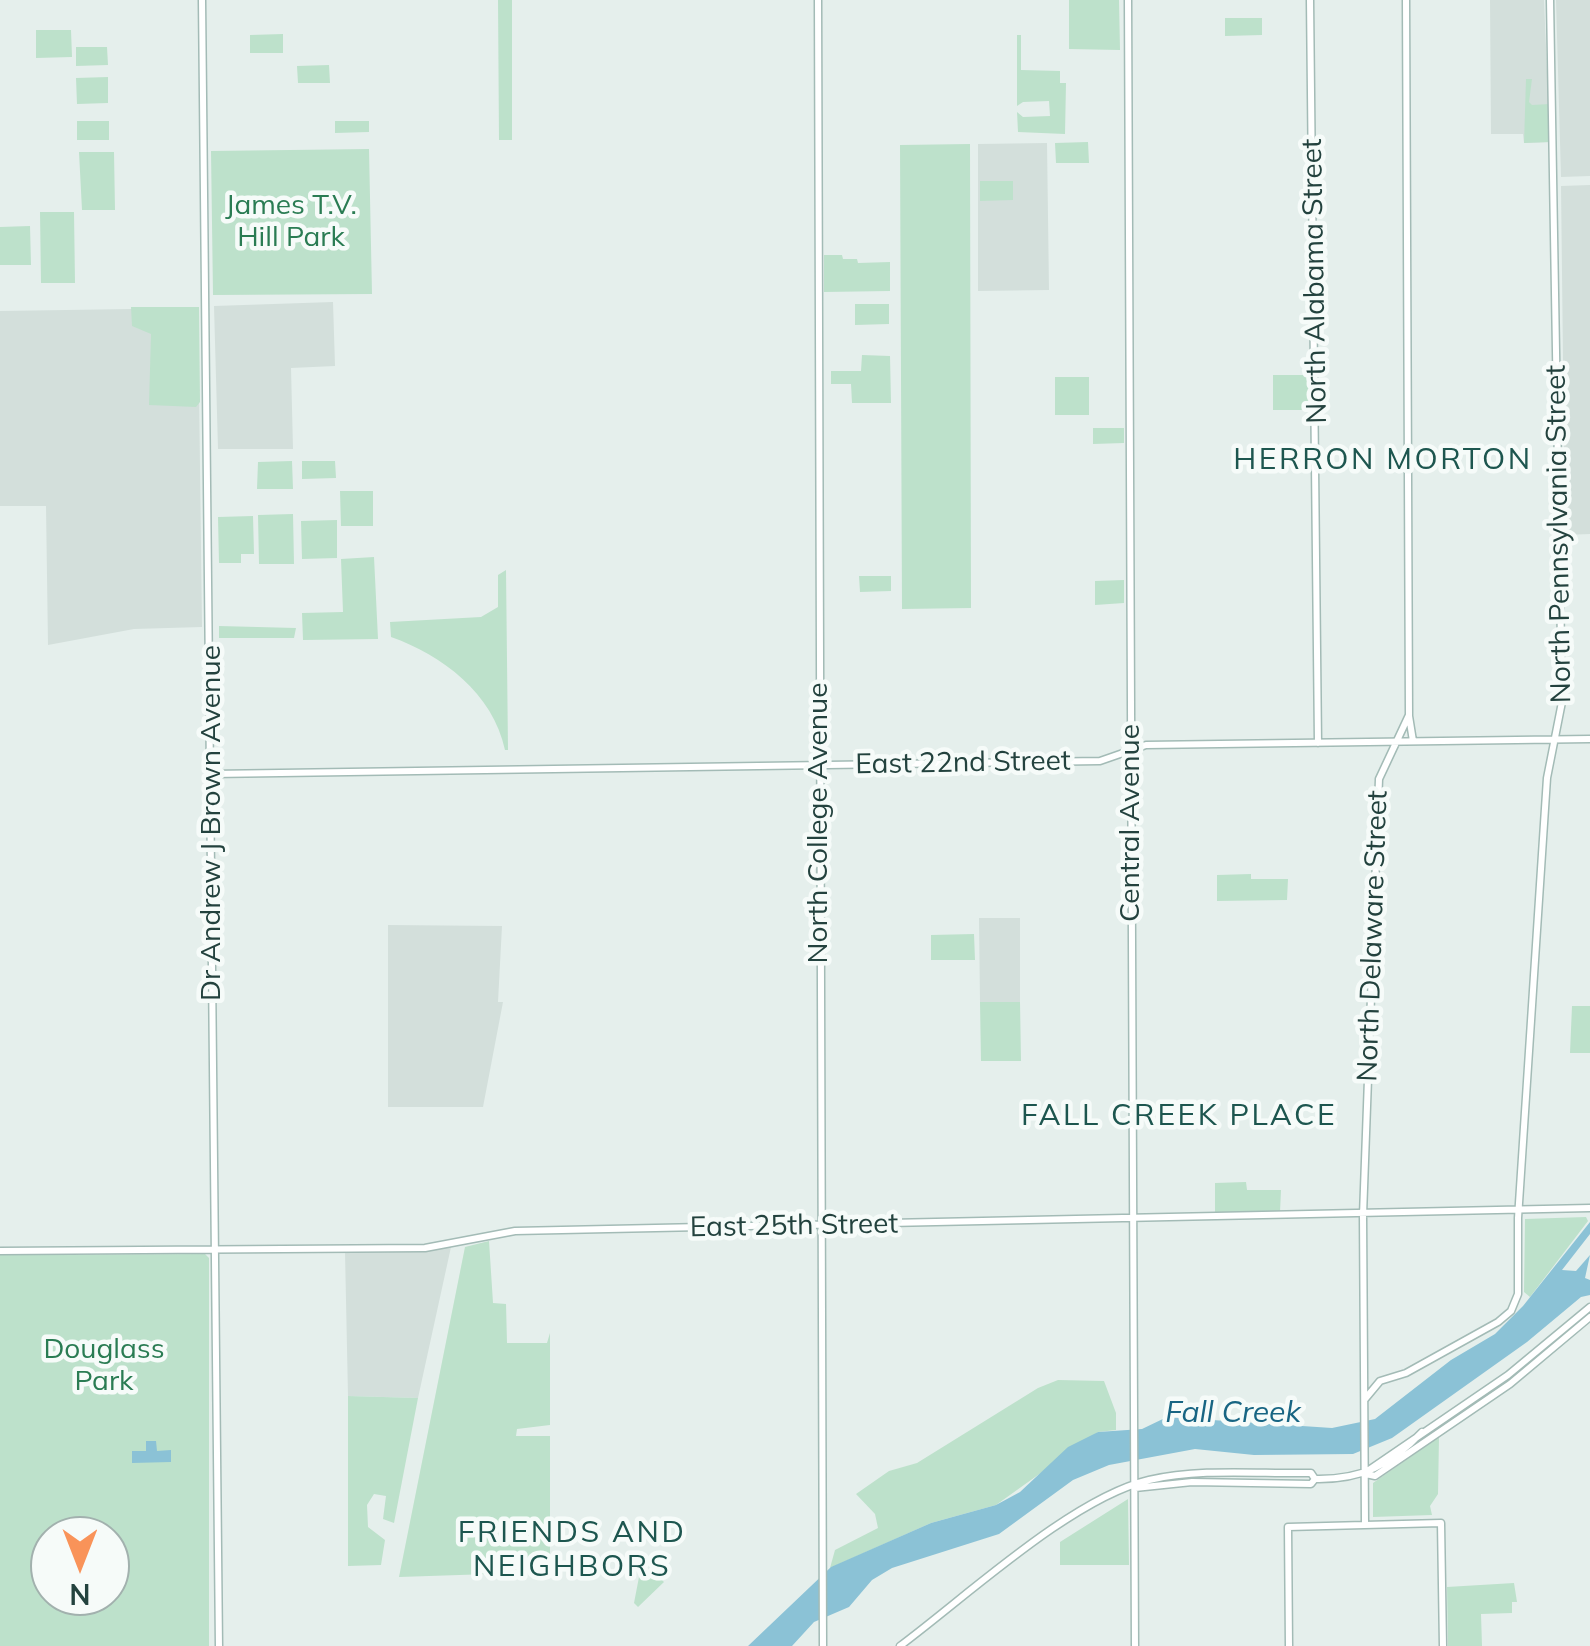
<!DOCTYPE html>
<style>
body{margin:0}
#map{position:relative;width:1590px;height:1646px;overflow:hidden;background:#e5efec;font-family:Mulish,sans-serif}
canvas{display:block}
.north{position:absolute;left:30px;top:1516px;width:100px;height:100px;box-sizing:border-box;background:#f6fbf9;border:2px solid #a2b1ae;border-radius:50%;rotate:180deg;font-size:28px;font-weight:700;line-height:40px;text-align:center;color:#23423e}
.north::after{content:'';display:block;margin:auto;width:35px;height:45px;background:#f99359;clip-path:polygon(50% 0,100% 100%,50% 72%,0 100%)}
</style>
<div id="map">
<canvas width="1590" height="1646"></canvas>
<div class="north">N</div>
</div>
<script>
const g = document.querySelector('canvas').getContext('2d');
g.lineJoin = 'round';
function paint(path, color) {
  g.fillStyle = color;
  g.fill(path, 'evenodd');
}
function stroke(path, color, width, dash) {
  g.strokeStyle = color;
  g.lineWidth = width;
  g.lineCap = dash ? 'butt' : 'round';
  g.setLineDash(dash || []);
  g.stroke(path);
}
function drawText(font, color, halo, rows, align = 'center') {
  g.font = font + ' Mulish,sans-serif';
  g.lineWidth = 9;
  g.setLineDash([]);
  g.textBaseline = 'middle';
  g.strokeStyle = halo;
  g.fillStyle = color;
  for (const [text, x, y, turn = 0] of rows) {
    g.save();
    g.translate(x, y);
    g.rotate((+turn || 0) * Math.PI / 180);
    g.textAlign = isNaN(turn) ? turn : align;
    if (halo) g.strokeText(text, 0, 0);
    g.fillText(text, 0, 0);
    g.restore();
  }
}
paint(new Path2D(`
 M 1490,0 L 1544,0 L 1550,142 L 1524,143 L 1523,134 L 1491,134 Z
 M 1556,0 L 1590,0 L 1590,176 L 1561,177 Z
 M 1047,143 L 1049,290 L 978,291 L 978,144 Z
 M 1590,185 L 1590,534 L 1565,535 L 1561,186 Z
 M 333,302 L 335,366 L 291,368 L 293,449 L 218,449 L 214,306 Z
 M 198,308 L 202,627 L 134,629 L 48,645 L 46,506 L 0,506 L 0,311 Z
 M 979,918 L 1020,918 L 1020,1002 L 980,1002 Z
 M 388,925 L 502,926 L 498,1002 L 503,1002 L 483,1107 L 388,1107 Z
 M 451,1247 L 418,1398 L 348,1396 L 345,1252 Z`), '#d3dfdb');
paint(new Path2D(`
 M 498,0 L 512,0 L 512,140 L 499,140 Z
 M 1069,0 L 1119,0 L 1120,50 L 1069,49 Z
 M 1225,18 L 1262,18 L 1262,35 L 1225,36 Z
 M 36,30 L 71,30 L 72,57 L 36,58 Z
 M 283,34 L 283,53 L 250,53 L 250,35 Z
 M 1017,35 L 1021,35 L 1021,70 L 1060,71 L 1060,83 L 1066,83 L 1065,134 L 1018,132 L 1017,112 L 1023,117 L 1050,116 L 1049,101 L 1023,102 L 1017,106 Z
 M 76,47 L 107,47 L 108,65 L 76,66 Z
 M 329,65 L 330,83 L 298,83 L 297,66 Z
 M 108,77 L 108,103 L 77,104 L 76,78 Z
 M 1526,79 L 1532,79 L 1529,102 L 1532,105 L 1550,104 L 1550,142 L 1524,143 Z
 M 77,121 L 109,121 L 109,140 L 77,140 Z
 M 335,121 L 369,121 L 369,132 L 335,133 Z
 M 1088,142 L 1089,163 L 1056,163 L 1055,143 Z
 M 970,144 L 971,608 L 902,609 L 900,145 Z
 M 369,149 L 372,294 L 213,295 L 211,151 Z
 M 79,152 L 114,152 L 115,210 L 82,210 Z
 M 980,181 L 1013,181 L 1013,200 L 980,201 Z
 M 40,212 L 74,212 L 75,283 L 41,283 Z
 M 30,226 L 31,265 L 0,265 L 0,227 Z
 M 824,255 L 842,255 L 843,259 L 857,259 L 858,263 L 890,262 L 890,291 L 824,292 Z
 M 855,304 L 889,304 L 889,324 L 855,325 Z
 M 131,307 L 199,307 L 200,402 L 196,407 L 149,405 L 151,334 L 132,326 Z
 M 862,355 L 890,356 L 891,403 L 852,403 L 851,384 L 831,384 L 831,371 L 861,371 Z
 M 1273,375 L 1309,375 L 1310,410 L 1273,410 Z
 M 1055,377 L 1089,377 L 1089,415 L 1055,415 Z
 M 1093,428 L 1124,428 L 1124,443 L 1093,444 Z
 M 292,461 L 293,489 L 257,489 L 258,462 Z
 M 302,461 L 335,461 L 336,478 L 302,479 Z
 M 340,491 L 373,491 L 373,526 L 341,526 Z
 M 293,514 L 294,564 L 259,564 L 258,515 Z
 M 253,516 L 254,554 L 241,554 L 241,563 L 219,563 L 218,517 Z
 M 337,520 L 337,558 L 302,559 L 301,521 Z
 M 374,557 L 378,639 L 303,640 L 302,613 L 343,612 L 341,559 Z
 M 506,570 L 508,750 L 505,750 C 493,693 442,655 391,637 L 390,622 L 481,617 L 498,607 L 498,575 Z
 M 859,576 L 891,576 L 891,591 L 860,592 Z
 M 1124,580 L 1124,603 L 1095,605 L 1095,581 Z
 M 219,626 L 296,628 L 294,638 L 219,638 Z
 M 1251,874 L 1251,879 L 1288,879 L 1287,900 L 1217,901 L 1217,875 Z
 M 974,934 L 975,960 L 931,960 L 931,935 Z
 M 980,1002 L 1020,1002 L 1021,1061 L 981,1061 Z
 M 1572,1006 L 1590,1006 L 1590,1053 L 1570,1053 Z
 M 1246,1182 L 1247,1190 L 1281,1190 L 1280,1212 L 1215,1213 L 1215,1183 Z
 M 1586,1217 L 1588,1221 L 1530,1297 L 1524,1292 L 1525,1219 Z
 M 489,1241 L 493,1303 L 506,1304 L 507,1343 L 547,1343 L 550,1333 L 550,1425 L 517,1429 L 516,1436 L 550,1436 L 550,1572 L 399,1577 L 465,1247 Z
 M 205,1254 L 209,1258 L 209,1646 L 0,1646 L 0,1255 ZM 50,1536 L 110,1536 L 110,1596 L 50,1596 Z
 M 1058,1380 L 1104,1381 L 1116,1413 L 1116,1430 L 1098,1432 L 996,1505 L 931,1523 L 830,1568 L 835,1550 L 878,1528 L 875,1514 L 856,1494 L 889,1471 L 917,1463 L 1038,1388 Z
 M 348,1396 L 418,1398 L 394,1523 L 383,1519 L 386,1496 L 374,1494 L 367,1505 L 368,1527 L 385,1540 L 381,1565 L 348,1566 Z
 M 1439,1437 L 1438,1494 L 1430,1506 L 1432,1515 L 1373,1517 L 1373,1483 Z
 M 1128,1499 L 1129,1565 L 1060,1565 L 1060,1542 Z
 M 639,1577 L 659,1577 L 664,1582 L 638,1607 L 634,1603 Z
 M 1514,1583 L 1517,1602 L 1512,1602 L 1512,1613 L 1481,1614 L 1482,1646 L 1448,1646 L 1447,1587 Z`), '#bde1cb');
paint(new Path2D(`
 M 1590,1222 L 1590,1234 L 1562,1270 L 1576,1271 L 1590,1255 L 1585,1278 L 1590,1280 L 1590,1295 L 1581,1297 L 1527,1342 L 1392,1438 L 1353,1454 L 1254,1455 L 1195,1449 L 1109,1465 L 1073,1480 L 999,1534 L 892,1568 L 872,1580 L 849,1607 L 814,1622 L 792,1646 L 748,1646 L 831,1567 L 931,1523 L 996,1505 L 1020,1492 L 1068,1447 L 1098,1432 L 1142,1429 L 1167,1417 L 1332,1428 L 1375,1419 L 1451,1360 L 1495,1334 L 1523,1306 Z
 M 146,1441 L 156,1441 L 157,1451 L 171,1450 L 171,1462 L 132,1463 L 132,1451 L 146,1451 Z`), '#8bc2d6');
const secondary = new Path2D(`
 M 202,0 L 219,1646
 M 818,0 L 823,1646
 M 1128,0 L 1135,1646
 M 1310,0 L 1318,743
 M 1409,716 L 1413,741
 M 212,774 L 1100,761 L 1146,745 L 1590,739
 M 0,1251 L 425,1248 L 515,1231 L 1590,1208
 M 1365,1399 L 1380,1381 L 1406,1373 L 1498,1322 L 1511,1311 L 1518,1294 L 1518,1218 L 1547,778 L 1562,702 L 1550,0
 M 1366,1472 L 1508,1375 L 1590,1307
 M 1366,1474 L 1375,1476 L 1510,1384 L 1590,1317
 M 1135,1488 L 1192,1482 L 1311,1484 L 1315,1479 C 1361,1480 1391,1465 1422,1432
 M 1365,1524 L 1363,1215 L 1379,779 L 1409,715 L 1406,0
 M 900,1646 C 966,1597 1072,1498 1149,1480 C 1201,1468 1258,1474 1311,1473 L 1315,1479
 M 1289,1646 L 1288,1527 L 1441,1523 L 1443,1646`);
stroke(secondary, '#a3bbb6', 9);
stroke(secondary, '#fff', 6);
drawText('28px', '#2a7c53', '#f6fbf9', [
 ["James T.V.",291,206],
 ["Hill Park",291,238],
 ["Douglass",104,1350],
 ["Park",104,1382]
]);
drawText('28px', '#23423e', '#f6fbf9', [
 ["North Alabama Street",1315,281,-91],
 ["North Pennsylvania Street",1559,534,-91],
 ["East 22nd Street",963,763,-1],
 ["Dr Andrew J Brown Avenue",212,823,-90],
 ["North College Avenue",819,823,-90],
 ["Central Avenue",1131,823,-90],
 ["North Delaware Street",1373,936,-88],
 ["East 25th Street",794,1226,-1]
]);
g.letterSpacing = '2.5px';
drawText('30px', '#1d564f', '#f6fbf9', [
 ["HERRON MORTON",1383,460],
 ["FALL CREEK PLACE",1179,1116],
 ["FRIENDS AND",572,1533],
 ["NEIGHBORS",572,1567]
]);
g.letterSpacing = '0px';
drawText('italic 30px', '#186583', '#f6fbf9', [
 ["Fall Creek",1233,1413]
]);
</script>
